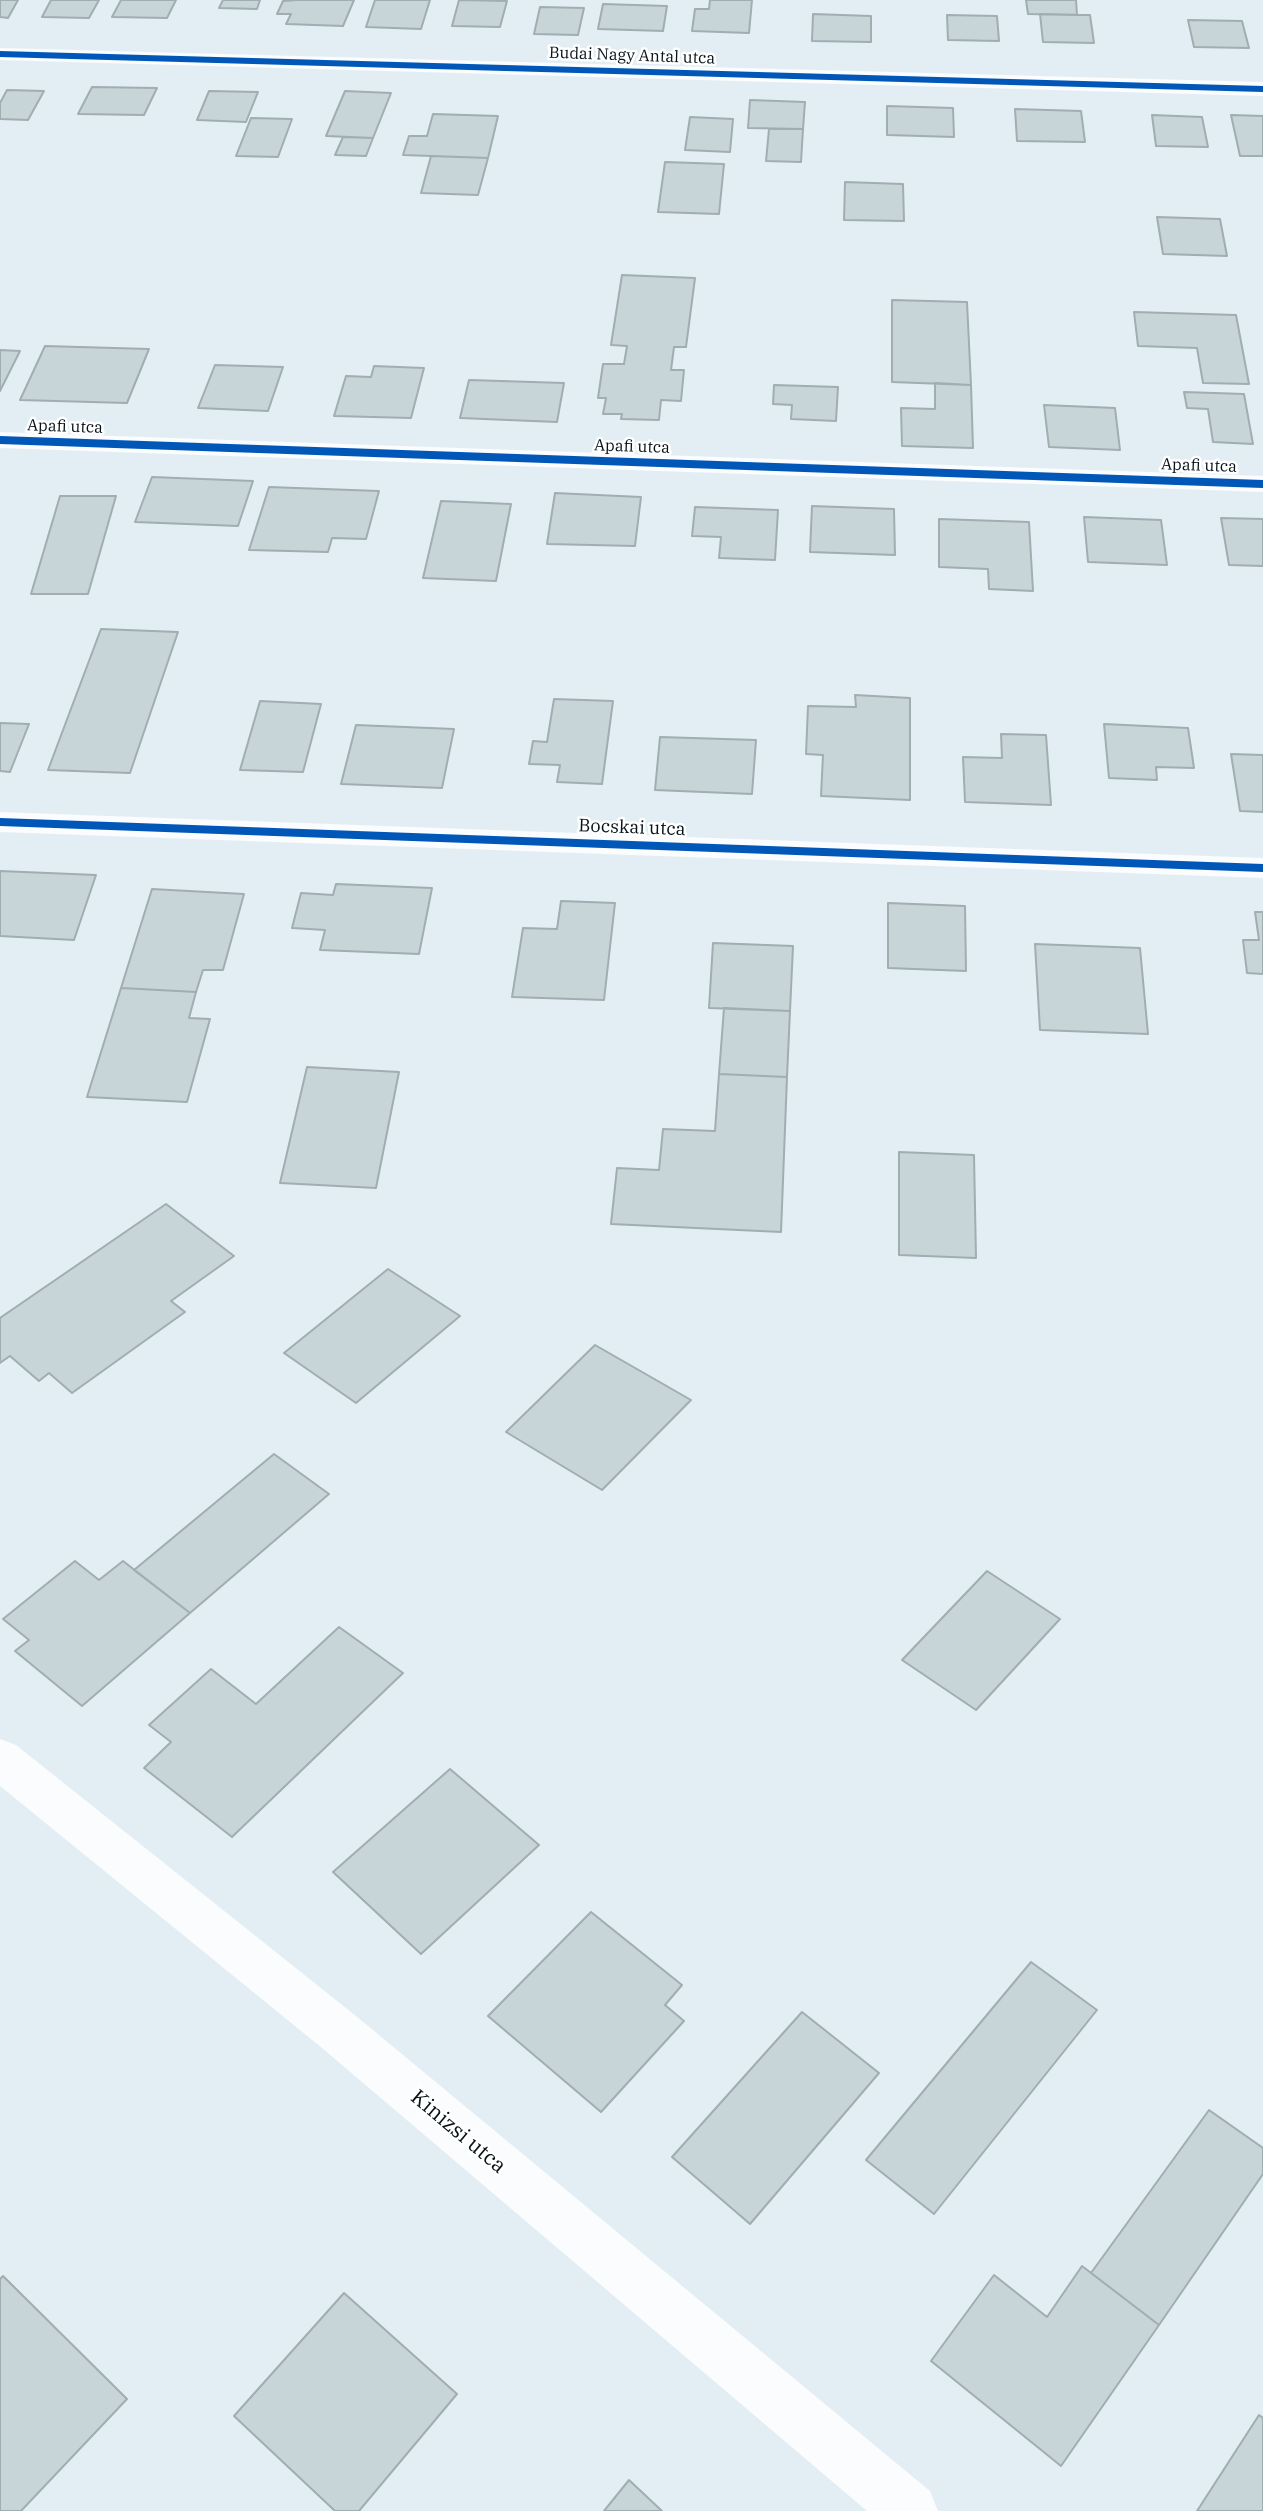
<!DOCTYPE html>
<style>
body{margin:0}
canvas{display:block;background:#e2eef4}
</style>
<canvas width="1263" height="2511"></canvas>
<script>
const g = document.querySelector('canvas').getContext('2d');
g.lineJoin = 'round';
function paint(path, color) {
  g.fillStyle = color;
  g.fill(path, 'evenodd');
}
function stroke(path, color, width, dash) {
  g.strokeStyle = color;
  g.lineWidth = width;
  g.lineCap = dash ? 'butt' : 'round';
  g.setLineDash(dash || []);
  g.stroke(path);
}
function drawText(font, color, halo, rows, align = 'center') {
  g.font = font + ' "IBM Plex Serif",serif';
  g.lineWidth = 5;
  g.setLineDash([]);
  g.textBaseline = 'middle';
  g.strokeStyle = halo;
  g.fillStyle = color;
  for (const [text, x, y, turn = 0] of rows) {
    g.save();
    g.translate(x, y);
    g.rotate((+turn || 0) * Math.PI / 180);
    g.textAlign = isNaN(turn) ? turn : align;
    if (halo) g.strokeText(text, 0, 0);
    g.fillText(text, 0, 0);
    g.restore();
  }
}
const building = new Path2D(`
 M 0,0 L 18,0 L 8,18 L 0,17 Z
 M 51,0 L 99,0 L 89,18 L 42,17 Z
 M 121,0 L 176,0 L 167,18 L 112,17 Z
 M 223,0 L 260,0 L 257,9 L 219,8 Z
 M 297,0 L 354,0 L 343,26 L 286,24 L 291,14 L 277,14 L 283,1 Z
 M 375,0 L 430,0 L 421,29 L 366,27 Z
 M 459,0 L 507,1 L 500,27 L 452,26 Z
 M 710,0 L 752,0 L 749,33 L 692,31 L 695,9 L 709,9 Z
 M 1026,0 L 1076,0 L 1077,15 L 1028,14 Z
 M 603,4 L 667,6 L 663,31 L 598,29 Z
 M 540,7 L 584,8 L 578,35 L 534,34 Z
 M 813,14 L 871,16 L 871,42 L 812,41 Z
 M 1040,14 L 1090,15 L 1094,43 L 1043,42 Z
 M 947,15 L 997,16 L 999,41 L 948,40 Z
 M 1188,20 L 1242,21 L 1249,48 L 1194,47 Z
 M 92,87 L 157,88 L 144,115 L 78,114 Z
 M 7,90 L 44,91 L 28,120 L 0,119 L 0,103 Z
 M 209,91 L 258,92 L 246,122 L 197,120 Z
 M 345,91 L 391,93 L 373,138 L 326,136 Z
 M 750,100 L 805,102 L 803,129 L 748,128 Z
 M 887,106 L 953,108 L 954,137 L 887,135 Z
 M 1015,109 L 1081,111 L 1085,142 L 1017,141 Z
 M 433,114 L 498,116 L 488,158 L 403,155 L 409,136 L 427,136 Z
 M 1152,115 L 1202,117 L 1208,147 L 1156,146 Z
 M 1231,115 L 1263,116 L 1263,156 L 1240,156 Z
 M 690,117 L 733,119 L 730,152 L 685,150 Z
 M 251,118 L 292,119 L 278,157 L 236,156 Z
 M 769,129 L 803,129 L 801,162 L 766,161 Z
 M 343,137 L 373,138 L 366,156 L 335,155 Z
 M 431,156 L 488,158 L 478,195 L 421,193 Z
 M 665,162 L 724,164 L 719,214 L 658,212 Z
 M 845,182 L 903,184 L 904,221 L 844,220 Z
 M 1157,217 L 1220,219 L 1227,256 L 1163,254 Z
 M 622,275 L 695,278 L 686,347 L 674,347 L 671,370 L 684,370 L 681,401 L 661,400 L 659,420 L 621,419 L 622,414 L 603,414 L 606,398 L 598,398 L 603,364 L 624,364 L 627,346 L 611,345 Z
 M 892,300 L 967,302 L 971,385 L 892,382 Z
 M 1134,312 L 1236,315 L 1249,384 L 1203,383 L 1197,348 L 1138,346 Z
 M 45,346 L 149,349 L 127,403 L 20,400 Z
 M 0,350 L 20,351 L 0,391 Z
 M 215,365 L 283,367 L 268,411 L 198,408 Z
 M 374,366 L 424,368 L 411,418 L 334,416 L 346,376 L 371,377 Z
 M 469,380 L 564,383 L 557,422 L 460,418 Z
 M 935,383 L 971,385 L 973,448 L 902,446 L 901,408 L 935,409 Z
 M 774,385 L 838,387 L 836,421 L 791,419 L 792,405 L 773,404 Z
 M 1184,392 L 1244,394 L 1253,444 L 1213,442 L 1208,409 L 1187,408 Z
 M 1044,405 L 1115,408 L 1120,450 L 1049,447 Z
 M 152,477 L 253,481 L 238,526 L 135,522 Z
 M 269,487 L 379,491 L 366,539 L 332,538 L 328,552 L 249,550 Z
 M 555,493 L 641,497 L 635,546 L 547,544 Z
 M 60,496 L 116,496 L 88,594 L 31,594 Z
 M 441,501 L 511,504 L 496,581 L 423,578 Z
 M 812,506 L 894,509 L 895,555 L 810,552 Z
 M 695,507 L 778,510 L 775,560 L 719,558 L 721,537 L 692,536 Z
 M 1084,517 L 1161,520 L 1167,565 L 1088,562 Z
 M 1221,518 L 1263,519 L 1263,566 L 1229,565 Z
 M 939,519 L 1029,522 L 1033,591 L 989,589 L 988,569 L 939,567 Z
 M 101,629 L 178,632 L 130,773 L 48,770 Z
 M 855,695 L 910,698 L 910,800 L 821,796 L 823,755 L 806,754 L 808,706 L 856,707 Z
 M 554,699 L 613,701 L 602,784 L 557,782 L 560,765 L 529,764 L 533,741 L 547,742 Z
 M 260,701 L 321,704 L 303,772 L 240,770 Z
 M 0,723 L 29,724 L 10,772 L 0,771 Z
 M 1104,724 L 1188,728 L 1194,768 L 1156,767 L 1157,780 L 1109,778 Z
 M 356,725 L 454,729 L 442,788 L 341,784 Z
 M 1001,734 L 1046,735 L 1051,805 L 965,802 L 963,757 L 1002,758 Z
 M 660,737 L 756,740 L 752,794 L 655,790 Z
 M 1231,754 L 1263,755 L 1263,812 L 1240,811 Z
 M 0,871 L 96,875 L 74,940 L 0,936 Z
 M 336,884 L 432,888 L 419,954 L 320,950 L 325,930 L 292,928 L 301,893 L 333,895 Z
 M 152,889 L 244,894 L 223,970 L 203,970 L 196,992 L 121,988 Z
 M 561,901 L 615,903 L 604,1000 L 512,997 L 523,928 L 557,929 Z
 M 888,903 L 965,906 L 966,971 L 888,968 Z
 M 1255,912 L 1263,912 L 1263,974 L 1247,973 L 1243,940 L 1259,940 Z
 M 713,943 L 793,946 L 790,1011 L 709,1008 Z
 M 1035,944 L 1140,948 L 1148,1034 L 1040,1030 Z
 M 121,988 L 196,992 L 189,1018 L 210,1019 L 187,1102 L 87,1097 Z
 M 724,1008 L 790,1011 L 787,1077 L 719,1074 Z
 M 307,1067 L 399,1072 L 376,1188 L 280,1183 Z
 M 719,1074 L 787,1077 L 781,1232 L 611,1224 L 617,1168 L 659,1170 L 663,1129 L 715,1131 Z
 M 899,1152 L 974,1155 L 976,1258 L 899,1255 Z
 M 166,1204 L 234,1256 L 171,1301 L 185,1312 L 72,1393 L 49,1373 L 39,1381 L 10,1356 L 0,1363 L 0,1318 Z
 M 388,1269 L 460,1316 L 356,1403 L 284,1353 Z
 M 595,1345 L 691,1400 L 602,1490 L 506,1432 Z
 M 274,1454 L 329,1494 L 190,1613 L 134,1570 Z
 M 75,1561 L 99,1580 L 123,1561 L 190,1613 L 82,1706 L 15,1651 L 29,1640 L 3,1619 Z
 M 987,1571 L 1060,1619 L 976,1710 L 902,1660 Z
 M 339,1627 L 403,1673 L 232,1837 L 144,1768 L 171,1742 L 149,1725 L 211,1669 L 256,1704 Z
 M 450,1769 L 539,1845 L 421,1954 L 333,1872 Z
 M 591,1912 L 682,1985 L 665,2005 L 684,2021 L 601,2112 L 488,2016 Z
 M 1031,1962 L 1097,2010 L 934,2214 L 866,2160 Z
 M 802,2012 L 879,2073 L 750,2224 L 672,2157 Z
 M 1209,2110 L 1263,2148 L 1263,2174 L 1159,2325 L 1091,2273 Z
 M 1082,2266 L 1159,2325 L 1061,2466 L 931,2361 L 994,2275 L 1047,2317 Z
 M 3,2276 L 127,2399 L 21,2511 L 0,2511 L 0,2279 Z
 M 344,2293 L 457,2394 L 359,2511 L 335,2511 L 234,2416 Z
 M 1259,2415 L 1263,2418 L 1263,2511 L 1197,2511 Z
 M 629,2480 L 662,2511 L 604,2511 Z`);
paint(building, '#c7d4d8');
stroke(building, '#a0adb1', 2);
paint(new Path2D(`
 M 0,48 L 1263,82 L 1263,96 L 0,60 Z
 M 0,432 L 1263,476 L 1263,492 L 0,448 Z
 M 0,812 L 1263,858 L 1263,878 L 0,832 Z
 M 0,1739 L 16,1745 L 356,2016 L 930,2491 L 938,2511 L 867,2511 L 322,2048 L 0,1786 Z`), '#fbfcfd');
stroke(new Path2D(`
 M 0,54 L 1263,89`), '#0057b8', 6);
stroke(new Path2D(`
 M 0,440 L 1263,484
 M 0,822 L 1263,868`), '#0057b8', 8);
drawText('16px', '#061218', '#fff', [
 ["Budai Nagy Antal utca",632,56,2],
 ["Apafi utca",65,427,2],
 ["Apafi utca",632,447,2],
 ["Apafi utca",1199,466,2]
]);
drawText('18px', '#061218', '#fff', [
 ["Bocskai utca",632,828,2]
]);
drawText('21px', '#061218', '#fff', [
 ["Kinizsi utca",458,2132,40]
]);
</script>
